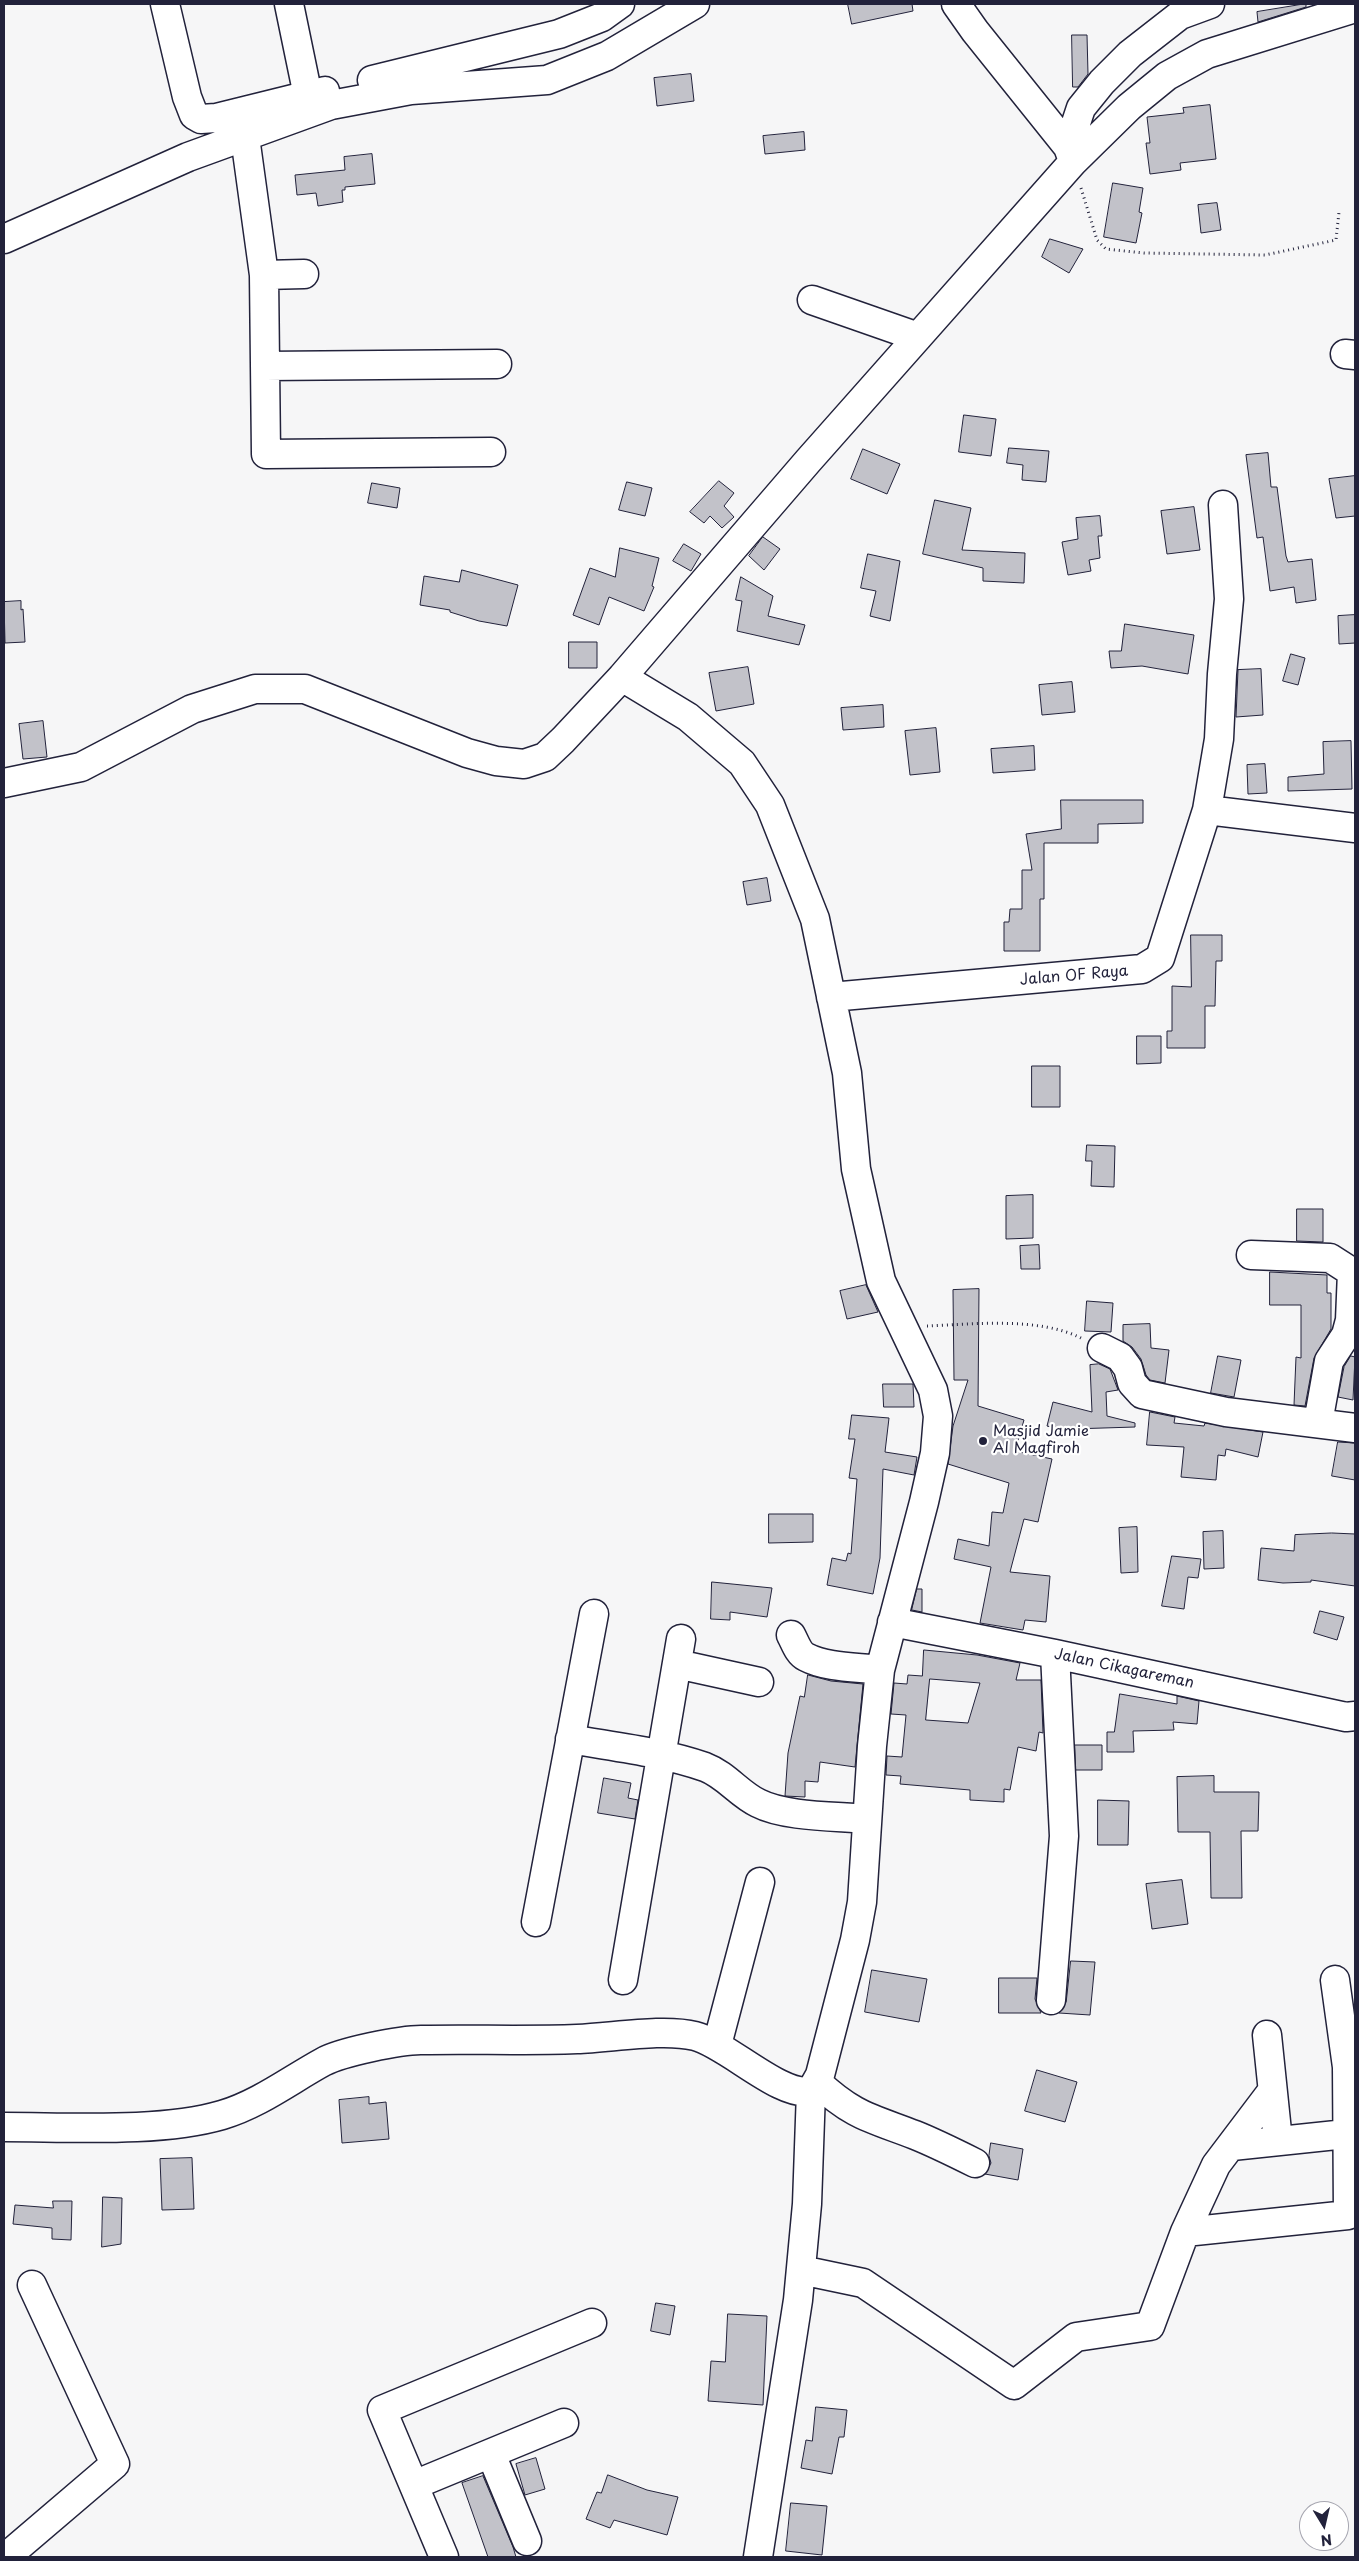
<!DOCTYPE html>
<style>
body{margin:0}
#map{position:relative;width:1359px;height:2561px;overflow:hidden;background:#f6f6f7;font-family:"Playpen Sans",sans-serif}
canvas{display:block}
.frame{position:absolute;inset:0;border:5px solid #22223b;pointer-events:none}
.north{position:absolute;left:1299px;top:2501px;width:50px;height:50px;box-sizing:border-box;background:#fff;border:1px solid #a7a7b1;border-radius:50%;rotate:171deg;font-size:14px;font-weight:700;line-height:20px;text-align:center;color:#22223b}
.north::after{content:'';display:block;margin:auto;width:18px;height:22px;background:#22223b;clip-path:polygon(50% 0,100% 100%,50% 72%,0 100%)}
</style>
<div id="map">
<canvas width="1359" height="2561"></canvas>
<div class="frame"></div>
<div class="north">N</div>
</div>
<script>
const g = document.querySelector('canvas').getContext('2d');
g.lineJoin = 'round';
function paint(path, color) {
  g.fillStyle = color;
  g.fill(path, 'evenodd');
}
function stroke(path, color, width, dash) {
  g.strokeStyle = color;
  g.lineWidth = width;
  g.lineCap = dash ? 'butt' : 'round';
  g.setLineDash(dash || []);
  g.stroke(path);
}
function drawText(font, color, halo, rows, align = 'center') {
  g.font = font + ' "Playpen Sans",sans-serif';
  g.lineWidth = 4.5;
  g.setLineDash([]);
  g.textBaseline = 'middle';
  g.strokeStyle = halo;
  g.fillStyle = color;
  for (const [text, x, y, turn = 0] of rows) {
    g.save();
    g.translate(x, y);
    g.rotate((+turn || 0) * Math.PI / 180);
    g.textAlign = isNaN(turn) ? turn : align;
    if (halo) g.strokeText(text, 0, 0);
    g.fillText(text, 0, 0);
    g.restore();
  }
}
const building = new Path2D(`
 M 848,4 L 912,4 L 913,11 L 852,24 Z
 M 1306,4 L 1306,7 L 1258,22 L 1257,12 Z
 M 1072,35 L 1087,35 L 1088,74 L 1078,87 L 1073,87 Z
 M 691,74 L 694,101 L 657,106 L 654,78 Z
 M 1210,105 L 1216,159 L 1180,163 L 1181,170 L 1150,174 L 1146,143 L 1150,143 L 1147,117 L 1184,113 L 1183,108 Z
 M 804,132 L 805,150 L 765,154 L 763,136 Z
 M 372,154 L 375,184 L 345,187 L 345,190 L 342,190 L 343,202 L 318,206 L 316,193 L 297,195 L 295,175 L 345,170 L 344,157 Z
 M 1113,183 L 1143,188 L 1139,212 L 1142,213 L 1136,243 L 1104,237 Z
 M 1217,203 L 1221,230 L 1201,233 L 1198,205 Z
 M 1050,239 L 1083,249 L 1069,273 L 1042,257 Z
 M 964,415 L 996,419 L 991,456 L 959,452 Z
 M 1009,448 L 1049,451 L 1046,482 L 1022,480 L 1023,465 L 1007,463 Z
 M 863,449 L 900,464 L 887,494 L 851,479 Z
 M 1268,453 L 1271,487 L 1277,487 L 1286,556 L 1288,562 L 1312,559 L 1316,600 L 1296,603 L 1294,587 L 1270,591 L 1263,537 L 1257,538 L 1246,455 Z
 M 1355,476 L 1355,516 L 1336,518 L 1329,479 Z
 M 719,481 L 734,493 L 724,506 L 734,517 L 722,528 L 710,516 L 704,523 L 690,512 Z
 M 627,482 L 652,488 L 645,516 L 619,510 Z
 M 372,483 L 400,488 L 397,508 L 368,503 Z
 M 935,500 L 971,508 L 962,550 L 1025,553 L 1024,583 L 983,581 L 983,568 L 923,554 Z
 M 1194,507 L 1200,550 L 1167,554 L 1161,511 Z
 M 1100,516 L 1102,536 L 1098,536 L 1100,558 L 1089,560 L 1091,571 L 1068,575 L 1062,542 L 1078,539 L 1076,518 Z
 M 763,537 L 780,549 L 764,570 L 749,556 Z
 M 684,544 L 701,554 L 691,571 L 673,561 Z
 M 620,548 L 659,558 L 652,586 L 654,587 L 644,611 L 609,597 L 599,625 L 573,615 L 590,568 L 615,577 Z
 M 868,554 L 900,561 L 890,621 L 870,616 L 876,591 L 861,588 Z
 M 462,570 L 518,585 L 507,626 L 479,621 L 450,612 L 450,610 L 420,605 L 424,576 L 459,582 Z
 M 741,577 L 773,596 L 768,616 L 805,625 L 799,645 L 737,631 L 742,601 L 736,600 Z
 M 21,601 L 21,610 L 23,609 L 25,642 L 5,643 L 4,602 Z
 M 1355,615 L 1355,643 L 1339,644 L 1338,616 Z
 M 1125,624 L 1194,635 L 1188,674 L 1142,666 L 1111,668 L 1109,651 L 1121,651 Z
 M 569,642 L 597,642 L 597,668 L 569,668 Z
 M 1291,654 L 1305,658 L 1298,685 L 1283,681 Z
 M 748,667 L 754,704 L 716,711 L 709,673 Z
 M 1261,669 L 1263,715 L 1236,717 L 1238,670 Z
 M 1072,682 L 1075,712 L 1042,715 L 1039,685 Z
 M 883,705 L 884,727 L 843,730 L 841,708 Z
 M 43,721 L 47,757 L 23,759 L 19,724 Z
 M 936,728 L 940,772 L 910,775 L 905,731 Z
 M 1351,741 L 1352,789 L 1288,791 L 1288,777 L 1324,774 L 1323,742 Z
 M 1034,746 L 1035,770 L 993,773 L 991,749 Z
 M 1265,764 L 1267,793 L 1248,794 L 1247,765 Z
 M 1061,800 L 1143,800 L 1143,823 L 1098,824 L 1098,843 L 1044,843 L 1044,899 L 1040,899 L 1040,951 L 1004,951 L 1004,922 L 1009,922 L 1010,909 L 1022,909 L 1022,870 L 1032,870 L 1026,834 L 1061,829 Z
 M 767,878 L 771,901 L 747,905 L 743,882 Z
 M 1191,935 L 1222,935 L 1222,961 L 1216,961 L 1215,1006 L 1205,1006 L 1205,1048 L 1167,1048 L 1167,1031 L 1172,1031 L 1172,986 L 1191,987 Z
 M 1137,1036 L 1161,1036 L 1161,1063 L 1137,1064 Z
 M 1032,1066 L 1060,1066 L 1060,1107 L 1032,1107 Z
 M 1087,1145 L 1115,1146 L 1114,1187 L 1091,1186 L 1092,1161 L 1086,1161 Z
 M 1033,1195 L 1033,1238 L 1006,1239 L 1006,1196 Z
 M 1297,1209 L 1323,1209 L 1323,1242 L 1297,1241 Z
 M 1039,1245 L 1040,1269 L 1021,1269 L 1020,1246 Z
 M 1270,1272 L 1327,1275 L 1327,1293 L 1331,1293 L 1331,1329 L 1314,1358 L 1305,1406 L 1294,1405 L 1296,1357 L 1301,1358 L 1301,1305 L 1270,1305 Z
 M 866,1285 L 878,1312 L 847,1319 L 840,1291 Z
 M 979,1289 L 978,1406 L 1024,1420 L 1015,1451 L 1052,1459 L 1038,1522 L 1024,1519 L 1010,1572 L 1050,1576 L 1046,1622 L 1025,1620 L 1023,1630 L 980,1623 L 991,1567 L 954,1559 L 958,1539 L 989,1546 L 992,1512 L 1003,1513 L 1009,1483 L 948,1464 L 953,1426 L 968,1380 L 954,1380 L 953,1290 Z
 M 1087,1301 L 1113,1303 L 1111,1332 L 1085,1331 Z
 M 1150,1324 L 1151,1348 L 1169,1350 L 1165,1383 L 1150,1380 L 1146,1375 L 1141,1359 L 1132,1347 L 1123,1341 L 1123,1325 Z
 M 1218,1356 L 1241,1360 L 1234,1397 L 1211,1393 Z
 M 1351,1356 L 1355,1357 L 1353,1400 L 1338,1397 L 1344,1367 Z
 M 1099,1364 L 1110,1369 L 1118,1390 L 1106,1392 L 1107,1416 L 1135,1423 L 1135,1427 L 1071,1429 L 1071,1432 L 1047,1426 L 1053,1402 L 1092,1412 L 1090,1365 Z
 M 883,1384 L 913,1384 L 914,1407 L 884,1407 Z
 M 1150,1412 L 1175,1417 L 1174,1423 L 1204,1426 L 1205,1423 L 1263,1432 L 1258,1457 L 1226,1449 L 1225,1456 L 1218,1455 L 1216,1480 L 1181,1477 L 1184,1447 L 1147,1445 Z
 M 852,1415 L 889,1418 L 885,1452 L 917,1457 L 914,1475 L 883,1469 L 880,1558 L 873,1594 L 827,1585 L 832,1558 L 846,1561 L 848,1553 L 851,1554 L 857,1479 L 849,1478 L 855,1439 L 849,1439 Z
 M 1338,1442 L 1355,1443 L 1355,1480 L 1332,1476 Z
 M 769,1514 L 813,1514 L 813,1542 L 769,1543 Z
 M 1137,1527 L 1138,1572 L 1121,1573 L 1119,1528 Z
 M 1223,1531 L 1224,1568 L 1204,1569 L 1203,1532 Z
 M 1332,1533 L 1355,1534 L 1355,1586 L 1311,1580 L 1311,1582 L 1283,1583 L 1258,1580 L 1261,1548 L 1294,1551 L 1295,1535 Z
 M 1172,1556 L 1201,1559 L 1198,1578 L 1188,1577 L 1184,1609 L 1162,1606 Z
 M 712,1582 L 772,1588 L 767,1617 L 730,1612 L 730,1620 L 711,1619 Z
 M 917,1589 L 922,1589 L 922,1612 L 912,1610 Z
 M 1320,1611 L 1344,1617 L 1337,1640 L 1314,1633 Z
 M 924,1650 L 977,1655 L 1020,1663 L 1016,1680 L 1041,1680 L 1043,1733 L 1039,1732 L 1036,1751 L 1018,1747 L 1010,1790 L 1004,1789 L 1004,1802 L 970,1800 L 970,1790 L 900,1784 L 901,1776 L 886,1775 L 887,1756 L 902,1757 L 906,1715 L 891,1714 L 894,1683 L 907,1684 L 908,1675 L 922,1676 ZM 930,1679 L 980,1683 L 968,1723 L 926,1720 Z
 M 808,1675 L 831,1681 L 863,1684 L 855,1767 L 820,1762 L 818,1782 L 805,1781 L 805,1797 L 785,1796 L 788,1753 L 800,1696 L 804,1697 Z
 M 1120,1694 L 1177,1704 L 1177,1696 L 1199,1701 L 1197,1724 L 1173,1722 L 1174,1730 L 1133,1731 L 1134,1752 L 1107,1752 L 1107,1732 L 1114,1732 Z
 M 1075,1745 L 1102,1745 L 1102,1770 L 1076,1770 Z
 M 1214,1776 L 1214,1792 L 1259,1792 L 1258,1831 L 1241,1831 L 1242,1898 L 1211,1898 L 1210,1832 L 1178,1832 L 1177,1777 Z
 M 604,1778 L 631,1783 L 628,1798 L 638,1800 L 635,1819 L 598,1813 Z
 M 1098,1800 L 1129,1801 L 1128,1845 L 1098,1845 Z
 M 1182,1880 L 1188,1924 L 1152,1929 L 1146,1884 Z
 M 1071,1961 L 1095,1962 L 1090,2015 L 1059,2013 L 1066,2002 Z
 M 872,1970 L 927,1979 L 919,2022 L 865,2012 Z
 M 999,1978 L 1037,1978 L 1035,1999 L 1041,2013 L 999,2013 Z
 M 1037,2070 L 1077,2082 L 1065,2122 L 1025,2111 Z
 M 369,2097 L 369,2104 L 386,2102 L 389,2139 L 342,2143 L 339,2100 Z
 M 991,2143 L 1023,2149 L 1018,2180 L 985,2174 L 991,2163 L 989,2156 Z
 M 192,2158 L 194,2209 L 162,2210 L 160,2159 Z
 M 103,2197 L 122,2198 L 121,2244 L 102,2247 Z
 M 53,2201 L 72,2201 L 71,2240 L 52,2239 L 52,2228 L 13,2224 L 15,2205 L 53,2208 Z
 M 656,2303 L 675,2306 L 670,2335 L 651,2331 Z
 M 728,2314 L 767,2316 L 763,2405 L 708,2401 L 711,2361 L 725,2362 Z
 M 816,2407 L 847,2410 L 844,2437 L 839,2437 L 832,2474 L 801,2468 L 806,2440 L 812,2441 Z
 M 536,2458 L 545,2489 L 525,2495 L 516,2464 Z
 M 608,2475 L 647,2490 L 678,2497 L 667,2535 L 614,2520 L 610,2528 L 586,2519 L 597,2492 L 601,2493 Z
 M 483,2476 L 513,2547 L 516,2557 L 488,2557 L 462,2483 Z
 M 791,2503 L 827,2506 L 822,2555 L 786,2551 Z`);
paint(building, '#c2c2c9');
stroke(building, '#22223b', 1);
const minor = new Path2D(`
 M 165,4 L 187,97 L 194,115 L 201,119 L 216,118 L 325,91
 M 289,4 L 308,96
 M 956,4 L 975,31 L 1068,147 L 1073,161
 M 372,80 L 559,34 L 602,17 L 620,4
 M 245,137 L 264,275 L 266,454 L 491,452
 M 1068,147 L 1081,108 L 1102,82 L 1130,54 L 1180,15 L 1210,4
 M 4,239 L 188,157 L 331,105 L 411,90 L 547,80 L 607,56 L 695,4
 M 264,275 L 304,274
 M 812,300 L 918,337
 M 1345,354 L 1355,355
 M 265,366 L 497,364
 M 4,783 L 81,767 L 192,709 L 255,689 L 305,689 L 467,753 L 496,761 L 524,764 L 545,757 L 563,740 L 622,677 L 808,461 L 1073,162 L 1129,107 L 1167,76 L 1207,54 L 1355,8
 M 1207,810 L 1355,828
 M 831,997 L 1142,969 L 1160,958 L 1207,810 L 1219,739 L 1222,674 L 1229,599 L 1223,505
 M 1251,1255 L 1330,1258 L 1355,1274
 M 1102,1348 L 1120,1357 L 1128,1368 L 1132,1383 L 1142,1394 L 1226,1412 L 1355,1428
 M 1318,1423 L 1329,1361 L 1346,1335 L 1350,1320 L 1352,1272
 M 892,1622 L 1055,1654 L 1346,1717 L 1355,1716
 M 791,1635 C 795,1642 798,1653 806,1657 C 827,1668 858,1667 880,1670
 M 677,1664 L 759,1682
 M 570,1739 C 615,1747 662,1752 705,1767 C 726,1775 739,1794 758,1803 C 785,1817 836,1816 867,1819
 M 536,1922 L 594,1614
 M 623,1980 L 681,1639
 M 1051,2000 L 1064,1836 L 1055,1654
 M 1267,2035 L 1278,2141
 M 717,2045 L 760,1882
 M 817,2082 C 853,2116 871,2118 915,2135 C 935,2143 955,2153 975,2163
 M 4,2127 C 70,2127 160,2133 222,2115 C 259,2104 290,2080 323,2062 C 341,2052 400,2040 421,2040 C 473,2039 525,2041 577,2039 C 611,2038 663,2028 695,2036 C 727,2044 781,2098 811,2091 L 820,2075 L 855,1940 L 862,1902 L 872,1746 L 880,1670 L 924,1502 L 935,1453 L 938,1416 L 933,1390 L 881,1281 L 856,1169 L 847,1073 L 815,919 L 770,805 L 742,763 L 688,717 L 622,677
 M 1232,2146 L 1346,2134
 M 1185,2232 L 1348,2215 L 1347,2067 L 1335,1980
 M 801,2270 L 863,2283 L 1014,2385 L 1076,2337 L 1150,2326 L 1185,2232 L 1216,2165 L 1272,2091
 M 491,2454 L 527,2541
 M 414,2485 L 564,2423
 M 6,2557 L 115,2464 L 32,2285
 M 444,2557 L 382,2410 L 592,2323
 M 758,2557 L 798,2300 L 807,2204 L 811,2091`);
stroke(minor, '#22223b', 31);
stroke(new Path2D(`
 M 1081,188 L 1097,240 L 1106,249 L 1144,253 L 1265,255 L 1336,240 L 1339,212
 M 927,1326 C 974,1324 1039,1317 1081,1338`), '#22223b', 3, [1, 4]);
stroke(minor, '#fff', 28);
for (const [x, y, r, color] of [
 [983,1441,5,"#22223b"]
]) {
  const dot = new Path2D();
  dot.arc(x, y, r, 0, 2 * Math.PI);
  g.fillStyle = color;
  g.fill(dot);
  stroke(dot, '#fff', 2);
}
drawText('15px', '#22223b', '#fff', [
 ["Jalan OF Raya",1074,976,-5],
 ["Jalan Cikagareman",1124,1669,12]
]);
drawText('15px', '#22223b', '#fff', [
 ["Masjid Jamie",993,1432],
 ["Al Magfiroh",993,1449]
], 'left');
</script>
